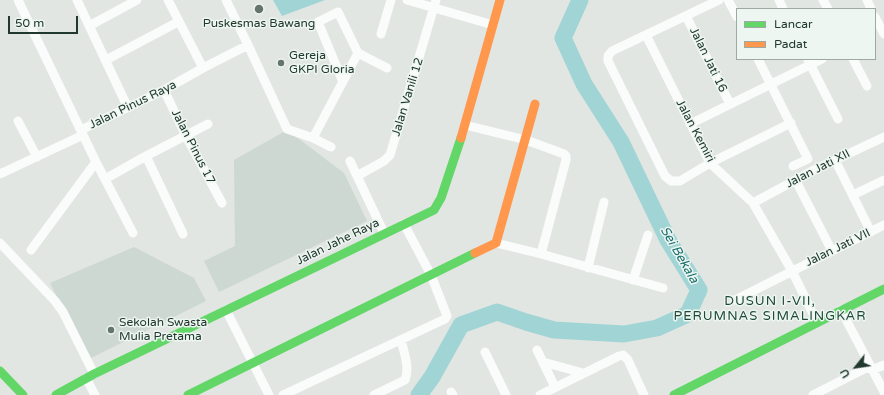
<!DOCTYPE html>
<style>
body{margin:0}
#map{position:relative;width:884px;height:395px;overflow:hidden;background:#e1e6e3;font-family:"Varela Round",sans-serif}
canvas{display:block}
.legend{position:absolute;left:736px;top:8px;width:140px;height:52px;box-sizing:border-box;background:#eef6f1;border:1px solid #9caaa3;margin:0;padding:5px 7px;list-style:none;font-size:12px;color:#20382e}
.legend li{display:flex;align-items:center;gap:8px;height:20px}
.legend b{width:20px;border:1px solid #9caaa3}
.north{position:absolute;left:836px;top:347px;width:40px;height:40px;-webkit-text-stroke:3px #eef6f1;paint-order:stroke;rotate:240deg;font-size:11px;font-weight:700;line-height:16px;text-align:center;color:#20382e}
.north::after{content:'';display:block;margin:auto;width:14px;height:18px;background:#20382e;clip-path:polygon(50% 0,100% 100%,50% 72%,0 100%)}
.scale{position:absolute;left:8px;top:16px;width:70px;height:18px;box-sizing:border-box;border:2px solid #20382e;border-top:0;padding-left:5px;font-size:12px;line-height:14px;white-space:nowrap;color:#20382e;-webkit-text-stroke:3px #eef6f1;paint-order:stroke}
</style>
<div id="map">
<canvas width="884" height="395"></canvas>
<ul class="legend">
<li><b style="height:5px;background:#63d668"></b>Lancar</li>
<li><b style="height:5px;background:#ff974d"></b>Padat</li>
</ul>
<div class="north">U</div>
<div class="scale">50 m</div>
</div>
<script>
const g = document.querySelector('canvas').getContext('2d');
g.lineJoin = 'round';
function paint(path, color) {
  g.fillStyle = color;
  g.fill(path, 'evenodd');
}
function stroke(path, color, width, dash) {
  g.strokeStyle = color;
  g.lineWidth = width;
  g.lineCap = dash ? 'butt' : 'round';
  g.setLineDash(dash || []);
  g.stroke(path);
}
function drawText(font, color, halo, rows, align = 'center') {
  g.font = font + ' "Varela Round",sans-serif';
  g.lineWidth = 3;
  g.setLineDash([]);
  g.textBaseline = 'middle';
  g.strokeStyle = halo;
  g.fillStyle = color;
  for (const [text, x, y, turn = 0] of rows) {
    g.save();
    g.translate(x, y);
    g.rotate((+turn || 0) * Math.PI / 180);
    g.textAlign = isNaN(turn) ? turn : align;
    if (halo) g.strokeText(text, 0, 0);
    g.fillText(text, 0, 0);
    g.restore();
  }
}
paint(new Path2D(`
 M 287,130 L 344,173 L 367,221 L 219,292 L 204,261 L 235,246 L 234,160 Z
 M 134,247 L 194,278 L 206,301 L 89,359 L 50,283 Z`), '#ced8d2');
paint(new Path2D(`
 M 273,0 L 325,0 L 282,16 Z`), '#a1d4d4');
stroke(new Path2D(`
 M 419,395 L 432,377 L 461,325 L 497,312 L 526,322 L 554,330 L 624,334 L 657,328 L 688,314 L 699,290 L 668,240 L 621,142 L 584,84 L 563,38 L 580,0`), '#a1d4d4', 17);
stroke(new Path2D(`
 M 18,0 L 96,162 L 133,233
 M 77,0 L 128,108
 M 168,0 L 203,68
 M 226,0 L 248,45 L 287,129 L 313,138 L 331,147
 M 407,0 L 493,25
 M 719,0 L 612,51 L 608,56 L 608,61 L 665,176 L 671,181 L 680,181 L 710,163 L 791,123
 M 728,0 L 737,17
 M 779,0 L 783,9
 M 823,0 L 828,9
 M 867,0 L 871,9
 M 686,16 L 730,104
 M 875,17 L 884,34
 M 89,26 L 137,0
 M 381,34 L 391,0
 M 646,35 L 710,163 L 753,203 L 792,271 L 817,322
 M 758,59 L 808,159 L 793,166
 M 853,59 L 867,86
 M 106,60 L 178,22
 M 808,60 L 838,119
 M 343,82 L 318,22 L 338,12 L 358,53
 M 164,90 L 186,136 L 222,203
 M 18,121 L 37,157
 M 690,124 L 822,59
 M 465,125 L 526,140 L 564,154 L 566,156 L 566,160 L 541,254
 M 81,130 L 164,90 L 203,68 L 248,45
 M 313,138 L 358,53 L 387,68
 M 146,156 L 183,234
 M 835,160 L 871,232
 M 350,161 L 384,233
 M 0,174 L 83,135
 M 357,176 L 384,161 L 390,155 L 436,0
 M 105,179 L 146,156 L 208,124
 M 796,181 L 832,251
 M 853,195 L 884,180
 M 753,203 L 814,170 L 884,137
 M 0,243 L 55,301 L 63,312 L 94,374
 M 496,243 L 541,254 L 663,288
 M 31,250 L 96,162
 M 588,268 L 604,202
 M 633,280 L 648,235
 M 735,300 L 884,225
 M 226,310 L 269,395
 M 841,310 L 884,392
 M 537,350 L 555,387
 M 485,352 L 506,395
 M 543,362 L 583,373
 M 872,370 L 884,365
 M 86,378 L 95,395
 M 451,392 L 453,395
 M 283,395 L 445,319 L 447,316 L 431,275 L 404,224
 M 374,395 L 405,380 C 410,368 404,352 401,340
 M 540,395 L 619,356 L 623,355 L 628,360 L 644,395
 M 813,395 L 870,366`), '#fafbfb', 9);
stroke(new Path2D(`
 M 0,371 L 23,395
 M 56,395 L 94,374 L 434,210 L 441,198 L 461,138
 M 188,395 L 475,253
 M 674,395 L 884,289`), '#63d668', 9);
stroke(new Path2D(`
 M 461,138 L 500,0
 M 475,253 L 496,243 L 535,104`), '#ff974d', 9);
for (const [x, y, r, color] of [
 [259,9,5,"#64756d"],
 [281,63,4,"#64756d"],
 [111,330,4,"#64756d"]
]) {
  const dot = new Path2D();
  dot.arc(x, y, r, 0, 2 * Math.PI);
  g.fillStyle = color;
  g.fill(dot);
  stroke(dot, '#eef6f1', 1.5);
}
drawText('12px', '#20382e', '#eef6f1', [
 ["Puskesmas Bawang",259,24,"center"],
 ["Gereja",289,56],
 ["GKPI Gloria",289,70],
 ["Sekolah Swasta",119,323],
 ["Mulia Pretama",119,337]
], 'left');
drawText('12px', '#20382e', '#eef6f1', [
 ["Jalan Jati 16",708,60,64],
 ["Jalan Vanili 12",408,97,-73],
 ["Jalan Pinus Raya",133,105,-26],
 ["Jalan Kemiri",695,131,62],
 ["Jalan Pinus 17",193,147,63],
 ["Jalan Jati XII",818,169,-27],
 ["Jalan Jahe Raya",338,242,-26],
 ["Jalan Jati VII",838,248,-26]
]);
drawText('italic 13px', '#1c7071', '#eef6f1', [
 ["Sei Bekala",679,255,60]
]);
g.letterSpacing = '1px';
drawText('13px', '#1d4938', '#eef6f1', [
 ["DUSUN I-VII,",770,302],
 ["PERUMNAS SIMALINGKAR",770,317]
]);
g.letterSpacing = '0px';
</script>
